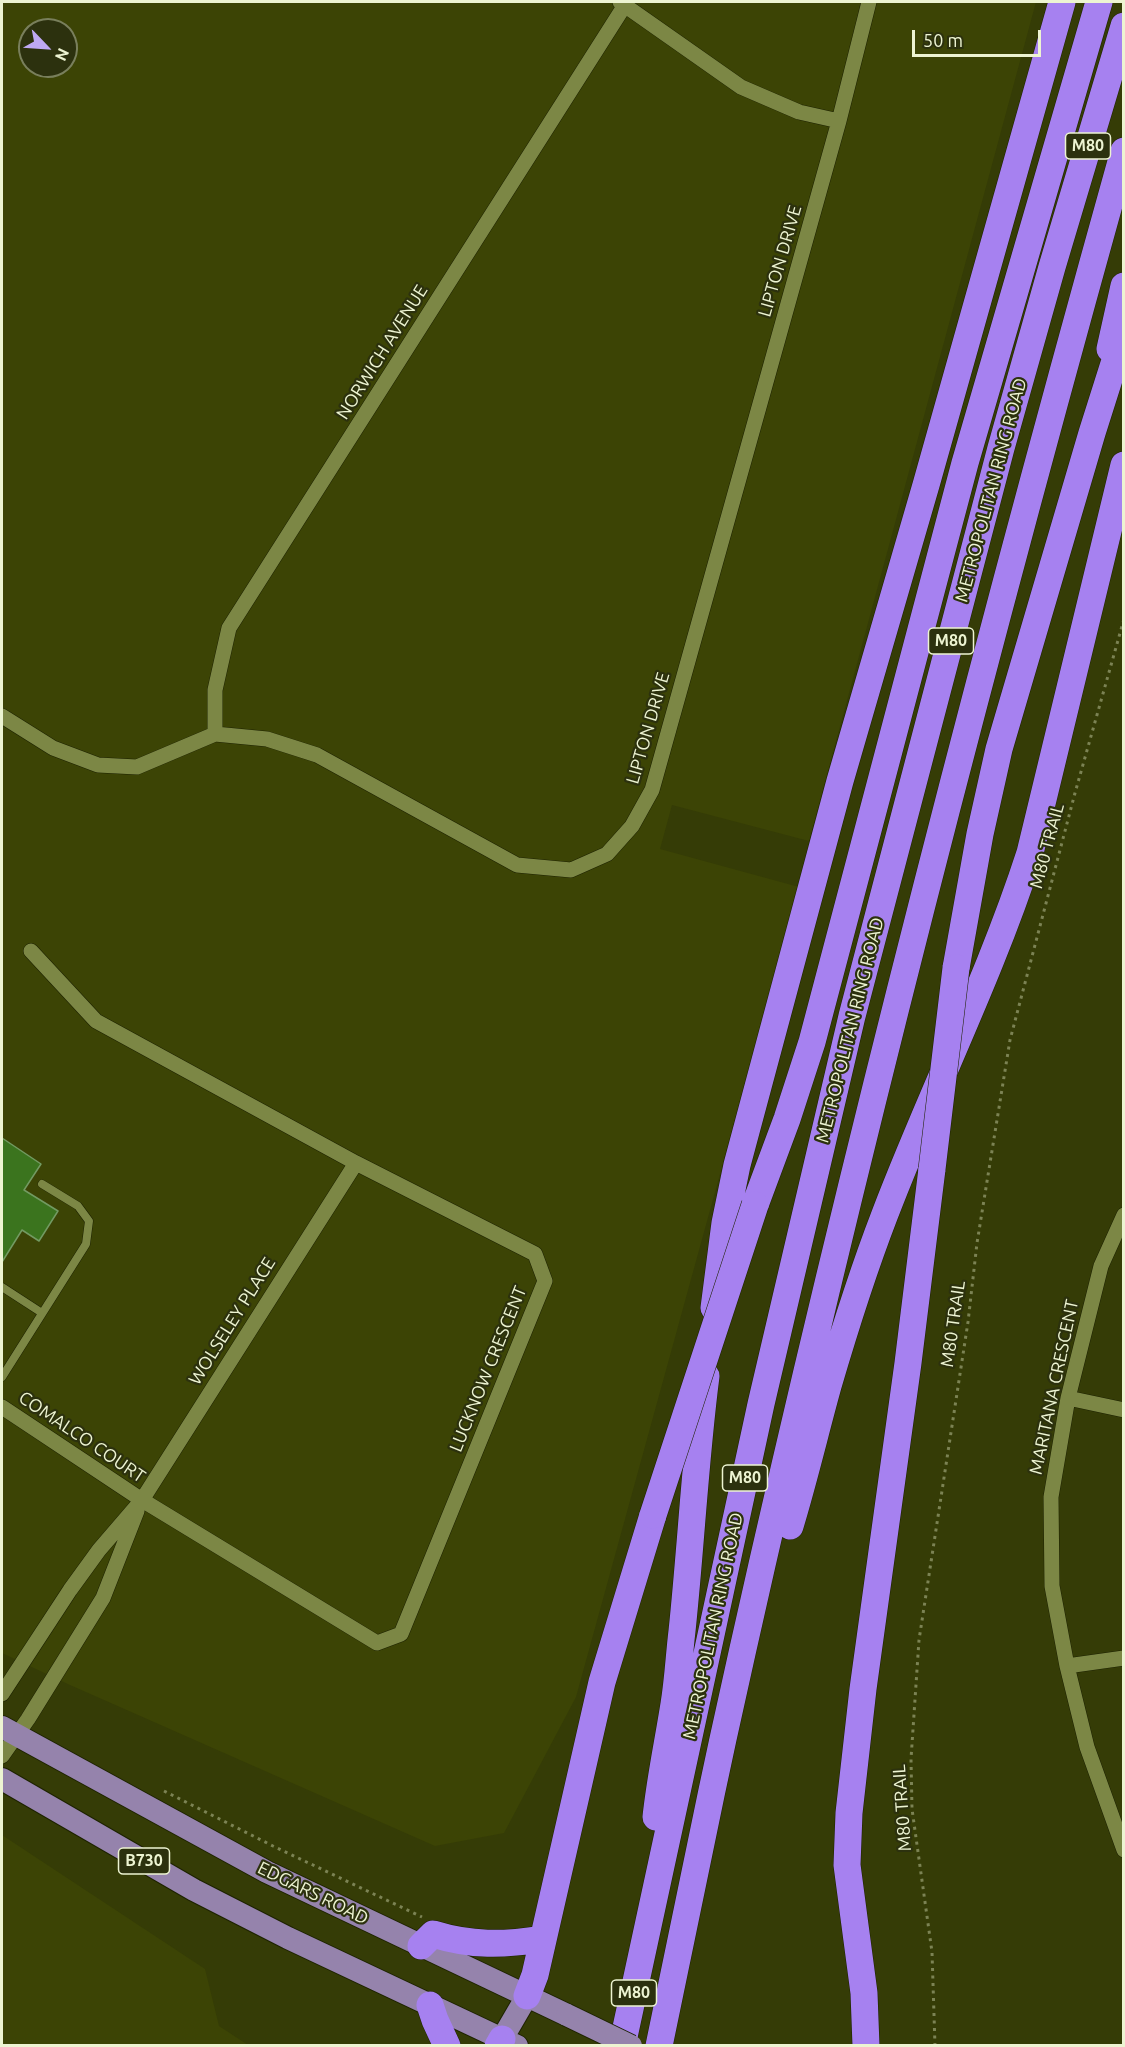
<!DOCTYPE html>
<style>
body{margin:0}
#map{position:relative;width:1125px;height:2047px;overflow:hidden;background:#353c06;font-family:Ubuntu,sans-serif}
canvas{display:block}
.frame{position:absolute;inset:0;border:3px solid #edf4d2;pointer-events:none}
.north{position:absolute;left:18px;top:18px;width:60px;height:60px;box-sizing:border-box;background:#2c310e;border:2px solid #797f5c;border-radius:50%;rotate:115deg;font-size:16px;font-weight:700;line-height:24px;text-align:center;color:#edf4d2}
.north::after{content:'';display:block;margin:auto;width:21px;height:27px;background:#bfa9f4;clip-path:polygon(50% 0,100% 100%,50% 72%,0 100%)}
.scale{position:absolute;left:912px;top:30px;width:129px;height:27px;box-sizing:border-box;border:3px solid #edf4d2;border-top:0;padding-left:8px;font-size:18px;line-height:21px;white-space:nowrap;color:#edf4d2;-webkit-text-stroke:4px #2c310e;paint-order:stroke}
</style>
<div id="map">
<canvas width="1125" height="2047"></canvas>
<div class="frame"></div>
<div class="north">N</div>
<div class="scale">50 m</div>
</div>
<script>
const g = document.querySelector('canvas').getContext('2d');
g.lineJoin = 'round';
function paint(path, color) {
  g.fillStyle = color;
  g.fill(path, 'evenodd');
}
function stroke(path, color, width, dash) {
  g.strokeStyle = color;
  g.lineWidth = width;
  g.lineCap = dash ? 'butt' : 'round';
  g.setLineDash(dash || []);
  g.stroke(path);
}
function drawText(font, color, halo, rows, align = 'center') {
  g.font = font + ' Ubuntu,sans-serif';
  g.lineWidth = 4.5;
  g.setLineDash([]);
  g.textBaseline = 'middle';
  g.strokeStyle = halo;
  g.fillStyle = color;
  for (const [text, x, y, turn = 0] of rows) {
    g.save();
    g.translate(x, y);
    g.rotate((+turn || 0) * Math.PI / 180);
    g.textAlign = isNaN(turn) ? turn : align;
    if (halo) g.strokeText(text, 0, 0);
    g.fillText(text, 0, 0);
    g.restore();
  }
}
paint(new Path2D(`
 M 2,2 L 1036,2 L 809,841 L 672,805 L 660,849 L 799,887 L 576,1697 L 504,1833 L 435,1846 L 70,1685 L 2,1653 ZM 30,30 L 66,30 L 66,66 L 30,66 Z
 M 2,1835 L 205,1969 L 219,2026 L 248,2045 L 2,2045 Z`), '#3c4405');
const building = new Path2D(`
 M 2,1138 L 41,1164 L 24,1190 L 58,1211 L 39,1241 L 22,1230 L 2,1262 Z`);
paint(building, '#3b741e');
stroke(building, '#729a62', 1.5);
const lane = new Path2D(`
 M 2,1287 L 42,1313
 M 2,1377 L 86,1244 L 89,1221 L 78,1206 L 42,1184`);
const street = new Path2D(`
 M 620,2 L 741,87 L 799,112 L 839,121
 M 2,716 L 53,748 L 98,765 L 137,767 L 215,734 L 267,739 L 317,755 L 517,865 L 571,870 L 607,854 L 632,826 L 652,790 L 839,121 L 869,2
 M 215,734 L 215,690 L 229,628 L 625,5
 M 1124,1215 L 1101,1266 L 1068,1398 L 1051,1497 L 1052,1586 L 1067,1666 L 1087,1747 L 1124,1850
 M 1068,1398 L 1124,1410
 M 2,1407 L 142,1500 L 377,1643 L 401,1634 L 545,1281 L 535,1254 L 356,1163 L 96,1021 L 31,951
 M 1067,1666 L 1124,1658
 M 2,1694 L 70,1590 L 99,1550 L 142,1500 L 356,1163
 M 2,1756 L 28,1719 L 103,1598 L 137,1511`);
const primary = new Path2D(`
 M 2,1727 L 267,1872 L 567,2015
 M 2,1779 L 194,1890 L 288,1938 L 517,2046
 M 502,2039 L 527,1996`);
const highway = new Path2D(`
 M 1110,349 L 1124,286
 M 956,968 L 980,834 L 999,749 L 1092,433 L 1124,332
 M 755,1205 L 787,1119 L 812,1042 L 965,463 L 1099,2
 M 714,1308 L 725,1223 L 737,1165 L 840,781 L 926,485 L 1062,2
 M 790,1526 C 804,1480 815,1433 828,1386 C 845,1328 863,1271 885,1214 C 931,1093 990,977 1030,853 L 1124,465
 M 656,1817 C 660,1779 668,1742 674,1704 C 678,1680 679,1656 682,1631 C 691,1546 695,1461 706,1376
 M 421,1946 L 433,1934 C 472,1946 503,1945 543,1939
 M 527,1996 L 535,1975 L 602,1682 L 653,1515
 M 430,2005 L 435,2020 L 447,2046
 M 498,2046 L 502,2039
 M 622,2046 L 761,1404 L 852,1016 L 1001,448 L 1052,267 L 1124,26
 M 659,2046 C 680,1943 701,1841 723,1739 C 840,1206 977,677 1124,151
 M 866,2046 L 864,1993 L 847,1865 L 849,1813 L 863,1689 L 908,1363 L 932,1169`);
stroke(lane, '#1d2200', 9);
stroke(street, '#1d2200', 16);
stroke(primary, '#1d2200', 24);
stroke(highway, '#1d2200', 28);
stroke(new Path2D(`
 M 164,1791 L 273,1846 L 422,1917
 M 935,2046 L 932,1952 L 912,1809 L 911,1759 L 919,1640 L 968,1322 L 977,1243 L 1010,1040 L 1075,793 L 1124,619`), '#7c8354', 3, [3, 4.5]);
stroke(lane, '#7c8745', 8);
stroke(street, '#7c8745', 15);
stroke(primary, '#9583ac', 22);
stroke(highway, '#a681f0', 27);
const primaryBridge = new Path2D(`
 M 567,2015 L 631,2046`);
const highwayBridge = new Path2D(`
 M 932,1169 L 956,968
 M 653,1515 L 755,1205`);
stroke(primaryBridge, '#1d2200', 24, []);
stroke(highwayBridge, '#1d2200', 28, []);
stroke(primaryBridge, '#9583ac', 22);
stroke(highwayBridge, '#a681f0', 27);
for (const [x, y, w] of [
 [1088,146,45],
 [951,641,45],
 [745,1478,45],
 [144,1861,51],
 [634,1993,45]
]) {
  const box = new Path2D();
  box.roundRect(x - w / 2, y - 13, w, 26, 4.5);
  g.fillStyle = '#2c310e';
  g.fill(box);
  stroke(box, '#edf4d2', 1.5);
}
drawText('bold 16px', '#edf4d2', null, [
 ["M80",1088,146],
 ["M80",951,641],
 ["M80",745,1478],
 ["B730",144,1861],
 ["M80",634,1993]
]);
drawText('18px', '#edf4d2', '#2c310e', [
 ["LIPTON DRIVE",780,261,-74],
 ["NORWICH AVENUE",382,352,-58],
 ["METROPOLITAN RING ROAD",991,490,-75],
 ["LIPTON DRIVE",648,728,-74],
 ["M80 TRAIL",1047,846,-75],
 ["METROPOLITAN RING ROAD",850,1030,-76],
 ["WOLSELEY PLACE",232,1321,-58],
 ["M80 TRAIL",953,1324,-82],
 ["LUCKNOW CRESCENT",488,1369,-68],
 ["MARITANA CRESCENT",1054,1387,-78],
 ["COMALCO COURT",82,1437,34],
 ["METROPOLITAN RING ROAD",713,1626,-78],
 ["M80 TRAIL",902,1808,-94],
 ["EDGARS ROAD",313,1893,26]
]);
</script>
